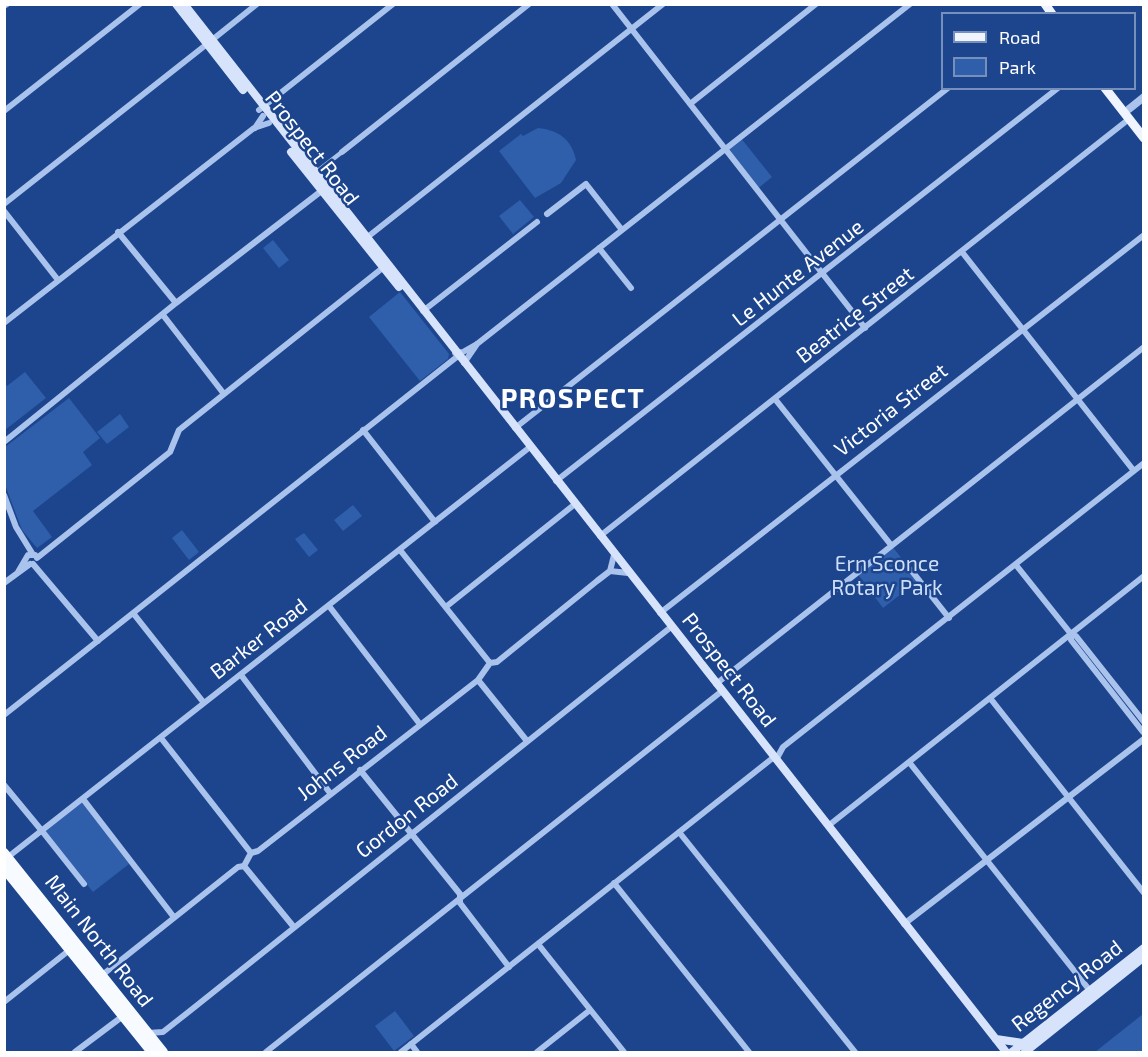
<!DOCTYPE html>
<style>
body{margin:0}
#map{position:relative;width:1148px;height:1057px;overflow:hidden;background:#1c458d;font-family:"Exo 2",sans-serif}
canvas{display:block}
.frame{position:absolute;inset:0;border:6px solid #fff;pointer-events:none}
.legend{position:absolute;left:941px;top:12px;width:195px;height:78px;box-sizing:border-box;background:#1c458d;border:2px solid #778fbb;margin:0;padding:8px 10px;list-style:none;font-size:18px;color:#fff}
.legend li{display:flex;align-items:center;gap:12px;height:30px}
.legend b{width:30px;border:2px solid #778fbb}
</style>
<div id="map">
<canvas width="1148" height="1057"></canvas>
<div class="frame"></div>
<ul class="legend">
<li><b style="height:8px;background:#eff4ff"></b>Road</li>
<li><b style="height:16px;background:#2f5eab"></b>Park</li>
</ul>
</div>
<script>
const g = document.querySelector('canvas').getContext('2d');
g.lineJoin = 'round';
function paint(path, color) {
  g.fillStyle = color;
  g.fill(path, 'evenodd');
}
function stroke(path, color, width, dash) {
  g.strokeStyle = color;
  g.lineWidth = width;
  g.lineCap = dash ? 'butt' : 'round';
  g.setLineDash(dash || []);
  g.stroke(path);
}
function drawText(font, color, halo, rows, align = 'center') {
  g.font = font + ' "Exo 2",sans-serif';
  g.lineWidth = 5;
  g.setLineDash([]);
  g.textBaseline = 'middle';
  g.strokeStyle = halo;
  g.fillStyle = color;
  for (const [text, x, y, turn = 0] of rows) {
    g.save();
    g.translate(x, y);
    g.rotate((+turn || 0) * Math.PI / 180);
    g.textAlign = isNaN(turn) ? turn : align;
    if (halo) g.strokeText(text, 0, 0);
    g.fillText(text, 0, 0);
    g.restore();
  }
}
paint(new Path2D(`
 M 538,128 C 558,130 572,139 576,160 L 561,183 L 535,198 L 499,151 L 521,134 L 523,136 Z
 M 740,137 L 772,177 L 756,190 L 725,149 Z
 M 520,200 L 534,217 L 513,234 L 499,216 Z
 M 273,240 L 289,260 L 279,268 L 263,248 Z
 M 400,292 L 449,354 L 448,359 L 420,381 L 369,317 Z
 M 25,372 L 46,398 L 5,430 L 5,383 L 7,386 Z
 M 69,398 L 100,438 L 83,452 L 92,465 L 33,511 L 52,537 L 37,548 L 22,530 L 5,485 L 5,447 Z
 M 120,414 L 129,427 L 107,444 L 97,432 Z
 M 353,505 L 362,516 L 343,531 L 334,520 Z
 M 182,530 L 199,552 L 189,560 L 172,538 Z
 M 304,533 L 318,550 L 309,557 L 295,539 Z
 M 891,545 L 919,580 L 883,608 L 856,572 Z
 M 82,801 L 129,864 L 93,892 L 44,831 Z
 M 395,1011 L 414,1036 L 394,1051 L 375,1026 Z
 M 1143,1014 L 1143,1051 L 1095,1052 Z`), '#2f5eab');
stroke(new Path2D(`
 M 315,173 L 342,152`), '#a9c3ed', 4.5);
stroke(new Path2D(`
 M 612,4 L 865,328
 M 4,6 L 7,4
 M 212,40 L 257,4
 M 690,104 L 816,4
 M 259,110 L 393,4
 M 4,111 L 140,4
 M 255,128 L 263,116
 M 342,152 L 529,4
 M 4,204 L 207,44
 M 4,211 L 58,280
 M 547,214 L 586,184 L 622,230
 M 118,232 L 176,303
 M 365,239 L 663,4
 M 599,248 L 631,288
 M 962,252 L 1134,471
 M 423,311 L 537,222
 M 163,315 L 224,394
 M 4,323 L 254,128 L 269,123
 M 455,353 L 463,352 L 477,344 L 910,4
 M 464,363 L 477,344
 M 775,399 L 891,545
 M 515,428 L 948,88
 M 363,430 L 435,522
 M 4,442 L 176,303 L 324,189
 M 556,481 L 1058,88
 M 4,495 L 16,527 L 32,553
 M 600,536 L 1129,119
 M 400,550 L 490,663
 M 37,558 L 170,452 L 179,430 L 385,266
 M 33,564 L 98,641
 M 1016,565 L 1071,634 L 1076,636 L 1144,722
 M 911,570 L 949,618
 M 610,571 L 614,555
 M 18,572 L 28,555 L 35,555
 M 4,583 L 30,564
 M 329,606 L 419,723
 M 447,606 L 575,504
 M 133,613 L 204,703
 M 660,613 L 1144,235
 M 1071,634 L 1071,640 L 1143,732
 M 241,675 L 330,793
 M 478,680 L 527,741
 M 716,684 L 1144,347
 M 990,698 L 1144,893
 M 4,715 L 458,356
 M 161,738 L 251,853
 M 776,760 L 783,747 L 1144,463
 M 909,762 L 1091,992
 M 360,770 L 460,894 L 460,903 L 509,967
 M 4,785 L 42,831
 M 83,799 L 173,916
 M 828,826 L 1144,576
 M 42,831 L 84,884
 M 679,832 L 855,1052
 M 8,857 L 530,447
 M 244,866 L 293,926
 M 614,883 L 749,1052
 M 904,924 L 1144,739
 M 538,944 L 624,1052
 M 101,976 L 238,867 L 244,866 L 251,853 L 258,851 L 478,680 L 490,663 L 497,662 L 597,581 L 610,571 L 628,573
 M 4,1002 L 72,948
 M 148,1033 L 163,1032 L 191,1010 L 671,627
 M 411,1044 L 417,1052
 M 75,1052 L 123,1016
 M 266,1052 L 722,691
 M 401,1052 L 774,757
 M 537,1052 L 590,1010`), '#a9c3ed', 6);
stroke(new Path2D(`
 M 1129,109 L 1144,97`), '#a9c3ed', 8);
stroke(new Path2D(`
 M 176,4 L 243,90
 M 184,4 L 1006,1052
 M 291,152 L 399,287
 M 996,1039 L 1023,1043
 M 1012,1052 L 1144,948
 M 1025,1052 L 1144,957`), '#d6e3fa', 8);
stroke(new Path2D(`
 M 1045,4 L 1052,14
 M 1105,88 L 1144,138`), '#eff4ff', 9);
stroke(new Path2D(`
 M 4,853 L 163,1052
 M 4,868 L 152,1052`), '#f7faff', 10);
drawText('21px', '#fff', '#1c458d', [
 ["Prospect Road",312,148,52],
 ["Le Hunte Avenue",798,273,-38],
 ["Beatrice Street",855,315,-38],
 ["Victoria Street",891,410,-38],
 ["Barker Road",259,639,-38],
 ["Prospect Road",729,670,52],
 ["Johns Road",342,763,-38],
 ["Gordon Road",407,816,-38],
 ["Main North Road",99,941,52],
 ["Regency Road",1067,986,-38]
]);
drawText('21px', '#cfdff9', '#1c458d', [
 ["Ern Sconce",887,564],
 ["Rotary Park",887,588]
]);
g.letterSpacing = '1.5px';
drawText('bold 27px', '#fff', '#1c458d', [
 ["PROSPECT",573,399]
]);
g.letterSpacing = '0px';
</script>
